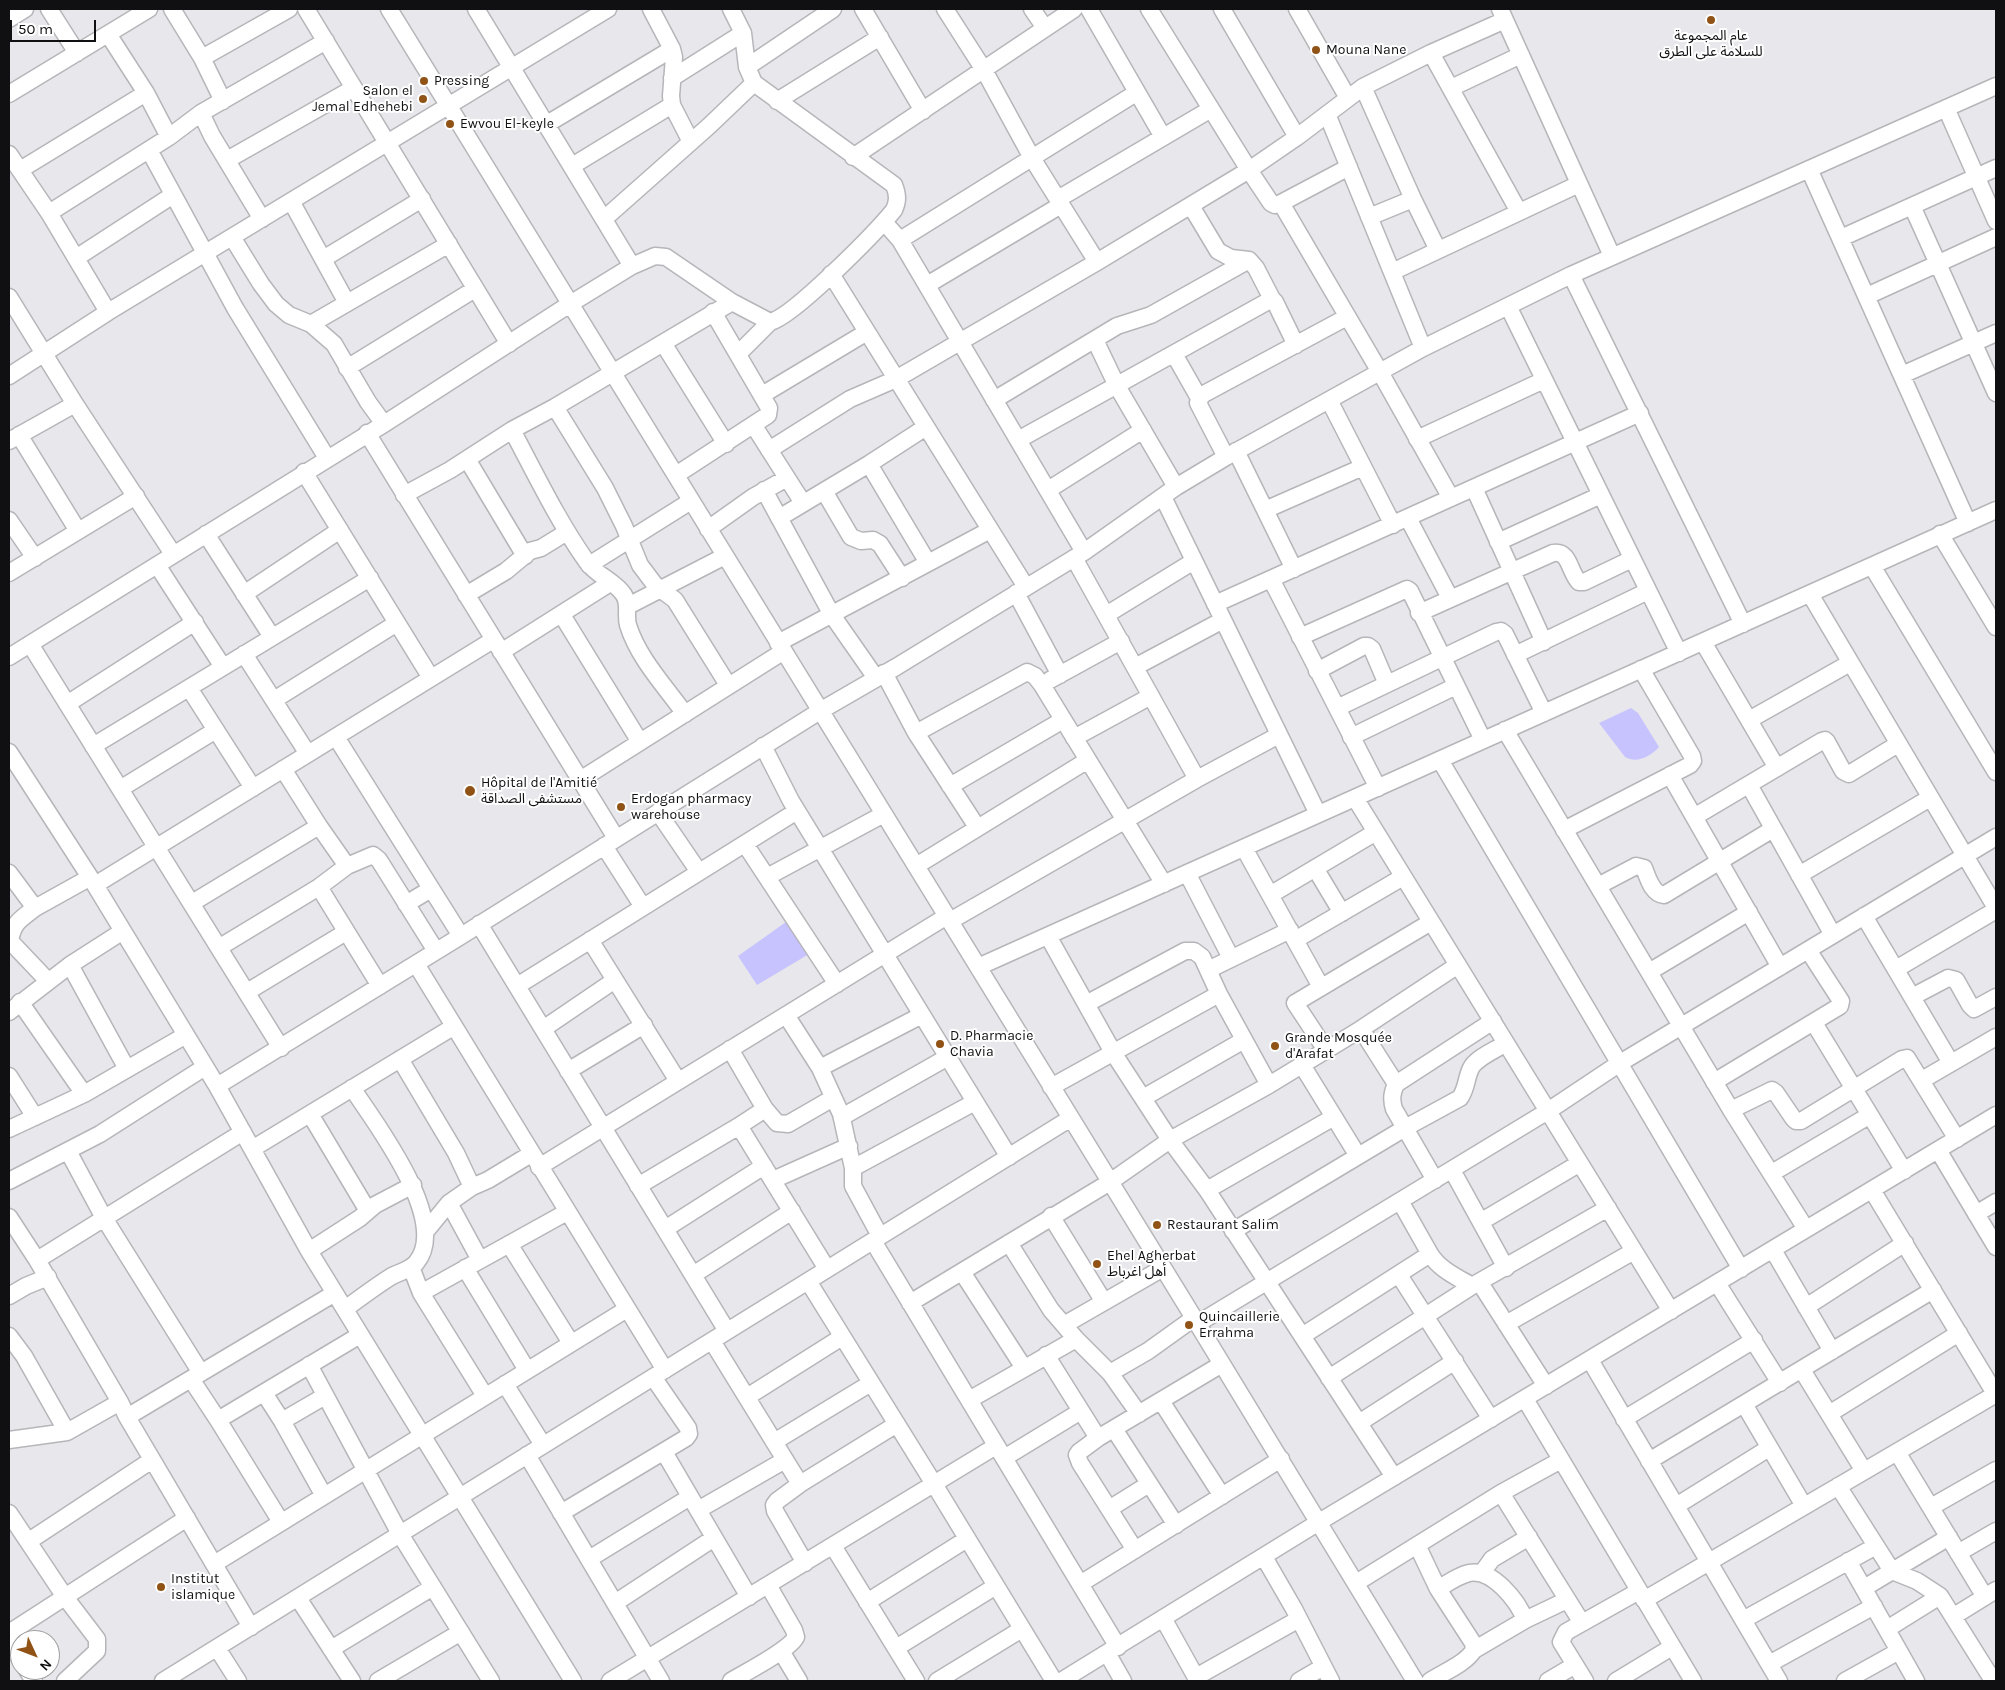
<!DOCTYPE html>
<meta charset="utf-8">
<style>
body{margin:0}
#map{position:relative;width:2005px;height:1690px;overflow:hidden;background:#e8e7ec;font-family:Karla,sans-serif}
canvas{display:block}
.frame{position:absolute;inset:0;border:10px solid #101012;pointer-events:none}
.north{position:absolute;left:10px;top:1630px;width:50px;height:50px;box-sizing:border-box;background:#fff;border:1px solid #9f9fa0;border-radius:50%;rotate:133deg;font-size:14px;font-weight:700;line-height:20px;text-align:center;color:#101012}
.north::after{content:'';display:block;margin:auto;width:18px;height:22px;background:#905215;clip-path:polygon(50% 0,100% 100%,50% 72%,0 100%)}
.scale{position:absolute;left:10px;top:20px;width:86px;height:22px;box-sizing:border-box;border:2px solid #101012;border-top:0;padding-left:6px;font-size:15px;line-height:18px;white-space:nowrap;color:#101012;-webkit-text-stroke:4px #fff;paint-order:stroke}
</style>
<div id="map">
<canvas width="2005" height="1690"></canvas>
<div class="frame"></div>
<div class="north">N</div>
<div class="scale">50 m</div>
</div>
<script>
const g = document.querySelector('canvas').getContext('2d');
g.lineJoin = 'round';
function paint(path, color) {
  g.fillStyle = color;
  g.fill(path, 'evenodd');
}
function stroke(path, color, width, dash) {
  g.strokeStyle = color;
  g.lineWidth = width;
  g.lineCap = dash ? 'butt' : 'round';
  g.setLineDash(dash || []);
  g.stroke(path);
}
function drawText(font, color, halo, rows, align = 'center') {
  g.font = font + ' Karla,"Noto Sans Arabic",sans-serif';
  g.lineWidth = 4;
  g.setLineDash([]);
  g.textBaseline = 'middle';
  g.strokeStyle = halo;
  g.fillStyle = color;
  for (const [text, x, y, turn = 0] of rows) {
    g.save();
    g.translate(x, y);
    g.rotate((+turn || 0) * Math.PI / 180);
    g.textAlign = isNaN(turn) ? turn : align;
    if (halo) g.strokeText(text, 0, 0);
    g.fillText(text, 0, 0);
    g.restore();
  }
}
paint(new Path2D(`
 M 1631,708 L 1638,713 L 1659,747 C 1651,756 1637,764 1625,757 L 1599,723 Z
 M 786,922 L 809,954 L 757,985 L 738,956 Z`), '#c7c3ff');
const minor = new Path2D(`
 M 49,9 L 77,53
 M 172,9 L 202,58 L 223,101
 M 306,9 L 509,344
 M 389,9 L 1194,1318 L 1415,1681
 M 476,9 L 632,266
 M 651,9 L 672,49 L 674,57 L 671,96 L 672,105 L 691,142
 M 863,9 L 923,111
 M 945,9 L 984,70 L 1032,158 L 1097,262
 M 1032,9 L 1045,28
 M 1089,9 L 1163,137
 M 1149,9 L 1249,170 L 1271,203 L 1275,205 L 1281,203 L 1349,167
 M 1222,9 L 1297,137
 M 1297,9 L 1348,98
 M 1500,9 L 1612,256
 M 9,19 L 25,9
 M 108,34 L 146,93 L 169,137
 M 1431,53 L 1519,212
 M 202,58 L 289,9
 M 747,67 L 833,9
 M 672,78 L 743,33
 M 1363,87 L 1413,199 L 1438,250
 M 1451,88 L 1521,55
 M 9,94 L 149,9
 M 777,101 L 880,37
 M 1946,108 L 1996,221
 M 201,113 L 212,136 L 262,219
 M 1327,114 L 1423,348
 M 547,124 L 672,49
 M 149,150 L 235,308 L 327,458
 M 9,154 L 49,213
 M 853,157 L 1074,9
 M 227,160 L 354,88
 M 572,166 L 672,105
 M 1809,169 L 1968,523
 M 20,170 L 146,93
 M 1058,199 L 1211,109
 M 291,201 L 347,303
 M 1281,203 L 1380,372 L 1451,498
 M 1191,206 L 1218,251 L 1231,258 L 1249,260 L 1256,268 L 1272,299
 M 1912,206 L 1996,393
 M 1369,217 L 1413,199
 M 604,219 L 709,126 L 754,83
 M 884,222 L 900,240 L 1084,552
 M 232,237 L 261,284 L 276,304 L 289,315 L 311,324 L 334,344 L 368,402 L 384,424
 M 1841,238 L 1996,168
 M 900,240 L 1136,93
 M 76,258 L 173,195
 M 323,259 L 422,199
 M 1392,272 L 1579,184
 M 831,274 L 1026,587
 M 1571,275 L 1743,624
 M 927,285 L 1061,205
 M 1867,296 L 1996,237
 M 9,297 L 75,404 L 173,554
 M 1508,306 L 1679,653
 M 108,312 L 49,213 L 169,137 L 201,113 L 326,41
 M 311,324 L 449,244
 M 1095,340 L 1117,386 L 1176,487
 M 663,343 L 726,444
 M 738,354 L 770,322
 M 1174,354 L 1199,398
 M 347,368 L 475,289
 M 1902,375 L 1996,333
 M 9,376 L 108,312 L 608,9
 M 762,395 L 867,332
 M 994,400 L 1117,326 L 1151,315 L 1249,260
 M 1329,400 L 1393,525
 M 555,407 L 605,488 L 624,526 L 640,565 L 655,585 L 675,600 L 728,685
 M 754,426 L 803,503
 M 926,427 L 869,464 L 928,563
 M 512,430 C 536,475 558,521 587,562 C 597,576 615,581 624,595 C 630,605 625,614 628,625 C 638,658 665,686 685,714
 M 367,433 L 616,838
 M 19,435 L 78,531
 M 1417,439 L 1544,380
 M 1018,440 L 1272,299 L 1275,302 L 1296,345
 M 9,441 L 75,404
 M 769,450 L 850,399 L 896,379 L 1097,262 L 1249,170 L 1297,137 L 1363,87 L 1431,53 L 1505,20
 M 1236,451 L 1294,569
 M 1226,457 L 1198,403 L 1202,395 L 1347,317
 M 467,459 L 525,556
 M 304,472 L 431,678
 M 676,475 L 768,415 L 769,408 L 713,312
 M 1474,488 L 1544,642
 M 764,490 L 832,615 L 876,678
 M 1048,490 L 1143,430
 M 824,491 L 851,537 L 861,541 L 873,540 L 880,544 L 902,578
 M 404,495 L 450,470 L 512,430 L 555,407 L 732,302
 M 1163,497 L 1318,814
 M 1265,510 L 1363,467
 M 779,518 L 869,464
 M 1408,518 L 1450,598
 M 9,520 L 35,558
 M 708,529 L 753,497 L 787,478
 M 206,534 L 272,637
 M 1940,534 L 1996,627
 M 1498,542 L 1601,495
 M 1074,558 L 1197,779
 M 157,565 L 223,667
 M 589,565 L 691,501
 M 1872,566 L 1996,772
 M 9,573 L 136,496
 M 1271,579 L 1378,788
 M 1016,593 L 1060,675
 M 244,594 L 340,530
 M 1810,594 L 1996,908
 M 466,595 L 506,571 L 530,551 L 541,548 L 567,532
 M 1215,604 L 1640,413
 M 628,606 L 725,556
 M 1419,613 L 1553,553 C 1570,550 1569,572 1579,582 L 1584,582 L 1632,559
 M 562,615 L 640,742
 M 1106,615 L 1194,561
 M 1300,637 L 1407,589 L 1410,591 L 1483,740
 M 1703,642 L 1777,768
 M 778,643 L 990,530
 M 30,644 L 281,1048
 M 501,652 L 610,583
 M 244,654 L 308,754
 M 1515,655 L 1648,591
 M 9,657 L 384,424 L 570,304 L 632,266 L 655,256 L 666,257 L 732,302 L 770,322 C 793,317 876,232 894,210 C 898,201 898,195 894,185 L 754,83 L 747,67 L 743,33 L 731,9
 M 1135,667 L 1223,620
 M 1317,671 L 1364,646 L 1368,646 L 1372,649 L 1387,684
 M 884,673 L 916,733 L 977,827
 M 1050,680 L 1121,641
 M 189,688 L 253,788
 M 274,700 L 397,623
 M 67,704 L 195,622
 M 1337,708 L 1496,632 L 1501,631 L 1505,634 L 1544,713
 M 1749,720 L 1850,663
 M 1505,730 L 1731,1110 L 1806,1229
 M 916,733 L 1027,672 L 1035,676 L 1042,685 L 1164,884
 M 336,737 L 461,936
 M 1351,737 L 1456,686
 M 1074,738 L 1151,696
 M 93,746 L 370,578
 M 763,746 L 791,801 L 1009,1157
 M 9,752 L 95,885 L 217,1086 L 309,1251 L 573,1681
 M 1440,760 L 1741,1269
 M 283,769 L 319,826 L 347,866
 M 1670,775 L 1780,967
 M 580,780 L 784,651
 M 1749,785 L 1833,935
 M 950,786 L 1063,720
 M 120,789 L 216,730
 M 1355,798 L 1671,1311
 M 658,812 L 699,872
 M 1694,817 L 1822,741 L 1825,740 L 1827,742 L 1843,771 L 1849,774 L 1898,744
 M 1564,830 L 1690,765 L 1693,761 L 1692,756 L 1641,669
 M 745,844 L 837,984
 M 604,846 L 643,907
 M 1244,848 L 1321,987
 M 916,866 L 1088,760
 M 1315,868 L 1342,913
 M 9,873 L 35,908 L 89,878
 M 1187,873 L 1231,958
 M 1799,875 L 1930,798
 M 767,877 L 884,814
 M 95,885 L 493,640
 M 1598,886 L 1636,866 L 1644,868 C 1648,878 1652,894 1664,895 L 1773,829
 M 319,887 L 380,986
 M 1270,895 L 1376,832
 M 192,903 L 319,826
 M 406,904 L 431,889
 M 35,908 C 21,919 13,922 10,941 L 48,981
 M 1864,916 L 1951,1063
 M 950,921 L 1197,779 L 1279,735
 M 479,924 L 727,1331
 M 1048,936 L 1114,1054 L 1170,1140 L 1207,1190 L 1394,1477
 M 590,940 L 678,1081
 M 1295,940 L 1403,877
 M 220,947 L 319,887 L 347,866 L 373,855 L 379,860 L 436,951
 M 416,964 L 665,1370
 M 70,965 L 127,1069
 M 978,967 L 1996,510
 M 1896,969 L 1996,910
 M 1208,970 L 1290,930
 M 1649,972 L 1749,912
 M 517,986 L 797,811
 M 247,992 L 346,932
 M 1912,997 L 1948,978 L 1956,980 L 1970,1005 L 1974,1009 L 1996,997
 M 20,1002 L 84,1094
 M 1086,1004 L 1185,951 L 1194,951 L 1202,957 L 1219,994 L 1269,1085
 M 9,1012 L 70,965 L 123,931
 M 786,1015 L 820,1068 L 841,1114 L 853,1168 L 853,1186 L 880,1236
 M 1814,1023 L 1904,1171
 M 543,1029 L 615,980
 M 1361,1029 L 1458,965
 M 1326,1050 L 1295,1003 L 1431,922
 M 400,1059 L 456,1153 L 472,1187
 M 1302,1065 L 1358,1156
 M 820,1068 L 922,1015
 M 568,1071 L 644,1025
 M 9,1076 L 35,1117
 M 1922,1080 L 1996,1037
 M 1714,1082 L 1840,1006 L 1841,1001 L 1808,950
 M 217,1086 L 461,936 L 820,711 L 896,667 L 1084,552 L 1176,487 L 1226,457 L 1423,348 L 1571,275 L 1996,86
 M 1051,1087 L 1219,994
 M 1143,1098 L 1244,1040
 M 765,1109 L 777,1123 L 788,1124 L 833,1098
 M 1731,1110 L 1772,1090 L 1776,1093 L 1793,1118 L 1796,1121 L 1801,1121 L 1902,1059 L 1907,1058 L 1957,1139
 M 310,1114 L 368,1211
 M 842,1117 L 948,1057
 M 739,1126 L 827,1269
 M 9,1129 L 84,1094 L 186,1035
 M 243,1132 L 37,1260 L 120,1402 L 127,1417 L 335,1293
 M 252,1149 L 453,1027
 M 1938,1150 L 1996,1247
 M 68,1151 L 104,1218 L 201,1373
 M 539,1167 L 947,916
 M 853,1168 L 975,1102
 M 1452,1170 L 1506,1268
 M 1772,1173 L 1870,1115
 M 773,1180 L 849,1146
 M 1435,1180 L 1394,1109 C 1391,1099 1392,1093 1396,1084 L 1493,1021
 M 9,1181 L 100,1134 L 205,1067
 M 638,1186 L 739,1126 L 765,1109 L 730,1049
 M 1207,1190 L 1334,1117
 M 1872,1190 L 1996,1395
 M 449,1203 L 480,1260
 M 1976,1214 L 1996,1202
 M 1051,1216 L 1104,1302
 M 9,1217 L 37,1260
 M 1482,1221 L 1580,1163
 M 665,1229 L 764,1166
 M 426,1231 L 449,1203 L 472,1187 L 488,1180 L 531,1154
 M 1233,1231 L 1405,1128 L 1460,1098 C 1467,1088 1466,1078 1471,1068 C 1477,1057 1496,1050 1506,1043
 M 873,1241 L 1118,1647
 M 1009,1243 L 1051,1310 L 1076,1339 L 1110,1373 L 1139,1414
 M 509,1244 L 571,1343
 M 1773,1250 L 1832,1351
 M 309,1251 L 360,1218 L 375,1205 L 413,1185
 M 1430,1254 C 1440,1270 1457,1277 1472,1286
 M 411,1267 L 421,1293 L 485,1396
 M 465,1268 L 527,1370
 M 962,1272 L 1024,1368
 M 693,1275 L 792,1211
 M 1399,1275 L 1491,1419
 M 808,1281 L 934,1484 L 1054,1681
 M 1480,1283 L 1546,1386
 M 1717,1283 L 1780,1383
 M 421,1293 L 567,1212
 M 9,1296 L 26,1286 L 48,1277
 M 910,1303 L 1110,1182 L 1170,1140 L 1269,1085 L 1361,1029 L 1396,1084
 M 1806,1307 L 1905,1243
 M 345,1309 C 360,1298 376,1286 392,1276 C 400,1272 410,1270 416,1263 C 451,1222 376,1124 352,1088
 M 1197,1324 L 1548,1111 L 1620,1063 L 1996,837
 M 1506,1324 L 1634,1251
 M 1064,1325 L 1163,1268
 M 9,1336 L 24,1356 L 67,1432
 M 1302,1336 L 1430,1254 L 1400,1201
 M 712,1341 L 800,1484
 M 1046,1355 L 1098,1438
 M 1590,1360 L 1779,1681
 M 309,1365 L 400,1534 L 491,1681
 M 1802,1370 L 1864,1471
 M 1110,1373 L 1148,1351 L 1194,1318
 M 1329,1378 L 1472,1286 L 1608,1208
 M 191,1379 L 218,1420 L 281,1522
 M 505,1384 L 543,1445
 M 264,1393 L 282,1421 L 324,1496
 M 747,1397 L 842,1337
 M 1525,1399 L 1693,1681
 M 969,1400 L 1076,1339
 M 1161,1401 L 1222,1496
 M 1744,1404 L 1804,1506
 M 1829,1414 L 1959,1333
 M 127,1417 L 251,1627
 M 1624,1419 L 1754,1340
 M 218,1420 L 360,1335
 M 282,1421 L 325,1396
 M 1359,1423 L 1455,1361
 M 1114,1429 L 1176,1525
 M 9,1440 L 67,1432 L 120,1402
 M 774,1442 L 871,1383
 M 664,1452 L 749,1597
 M 1897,1452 L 1985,1597
 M 527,1455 L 661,1681
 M 1004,1458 L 1081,1411
 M 1649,1461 L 1933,1290
 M 1838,1486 L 1892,1571 L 1917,1581 L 1940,1596
 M 1501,1493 L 1582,1623
 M 1676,1506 L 1769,1448
 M 1931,1507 L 1996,1470
 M 1109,1509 L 1149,1484
 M 698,1510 L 785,1460
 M 9,1513 L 65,1597 L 97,1639 L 97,1651 L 65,1681
 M 561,1513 L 686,1438 L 689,1434 L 688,1428 L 653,1377
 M 29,1541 L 152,1460
 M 1417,1545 L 1438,1589 L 1473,1643 L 1474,1650
 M 833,1546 L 916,1681
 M 1135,1550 L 1080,1463 L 1077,1455 L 1079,1452 L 1098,1438 L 1222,1364
 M 1958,1553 L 1996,1531
 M 1264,1557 L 1294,1609 L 1331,1681
 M 589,1559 L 690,1497
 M 1848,1561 L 1916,1681
 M 805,1563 L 775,1511 L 774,1505 L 777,1501 L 800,1484 L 897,1424
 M 214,1564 L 627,1309
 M 1482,1573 L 1492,1559 L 1529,1537
 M 1356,1583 L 1501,1493 L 1561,1460
 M 1080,1584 L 1281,1459
 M 1864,1588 L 1949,1537
 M 1438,1589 C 1448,1583 1457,1576 1469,1573 C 1492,1568 1518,1601 1525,1620
 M 298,1598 L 352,1681
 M 1644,1600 L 1996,1394
 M 867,1602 L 967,1539
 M 615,1603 L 714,1538
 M 1954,1616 L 1996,1590
 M 1163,1618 L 1198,1681
 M 1743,1620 L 1876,1546
 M 1887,1629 L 1940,1596 L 1992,1679
 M 9,1633 L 187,1518
 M 9,1640 L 20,1659
 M 217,1648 L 238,1681
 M 896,1648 L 996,1586
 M 331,1649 L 433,1587
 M 781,1651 L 799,1681
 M 1107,1653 L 1123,1681
 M 1769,1664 L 1874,1606
 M 27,1670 L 34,1681
 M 1196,1677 L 1299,1619
 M 163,1681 L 1071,1118
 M 378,1681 L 461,1632
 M 610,1681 L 996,1446
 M 731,1681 C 746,1672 788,1651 796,1637 L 794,1630 L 768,1585
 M 937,1681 L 1022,1629
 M 1061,1681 L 1319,1522 L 1996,1115
 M 1299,1681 L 1323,1667
 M 1430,1681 C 1444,1672 1465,1664 1474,1650 L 1525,1620 L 1567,1600
 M 1548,1681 L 1575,1665
 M 1585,1681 L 1561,1642 L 1566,1632 L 1639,1591
 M 1616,1681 L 1672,1647
 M 1845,1681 L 1899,1651`);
stroke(minor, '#b6b6ba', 19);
stroke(minor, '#fff', 16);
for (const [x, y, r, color] of [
 [1711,20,5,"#905215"],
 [1316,50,5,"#905215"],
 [424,81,5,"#905215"],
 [423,99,5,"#905215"],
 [450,124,5,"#905215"],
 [470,791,6,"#905215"],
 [621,807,5,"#905215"],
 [940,1044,5,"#905215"],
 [1275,1046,5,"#905215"],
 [1157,1225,5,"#905215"],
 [1097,1264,5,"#905215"],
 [1189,1325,5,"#905215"],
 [161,1587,5,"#905215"]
]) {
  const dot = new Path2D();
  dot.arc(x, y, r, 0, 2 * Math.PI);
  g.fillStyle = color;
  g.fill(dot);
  stroke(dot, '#fff', 2);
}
drawText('14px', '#101012', '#fff', [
 ["عام المجموعة",1711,36,"center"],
 ["للسلامة على الطرق",1711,52,"center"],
 ["Mouna Nane",1326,50],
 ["Pressing",434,81],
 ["Salon el",413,91,"right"],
 ["Jemal Edhehebi",413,107,"right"],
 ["Ewvou El-keyle",460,124],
 ["Hôpital de l'Amitié",481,783],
 ["مستشفى الصداقة",481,799],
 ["Erdogan pharmacy",631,799],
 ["warehouse",631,815],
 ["D. Pharmacie",950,1036],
 ["Chavia",950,1052],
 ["Grande Mosquée",1285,1038],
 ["d'Arafat",1285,1054],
 ["Restaurant Salim",1167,1225],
 ["Ehel Agherbat",1107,1256],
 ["أهل اغرباط",1107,1272],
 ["Quincaillerie",1199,1317],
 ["Errahma",1199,1333],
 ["Institut",171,1579],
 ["islamique",171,1595]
], 'left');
</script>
